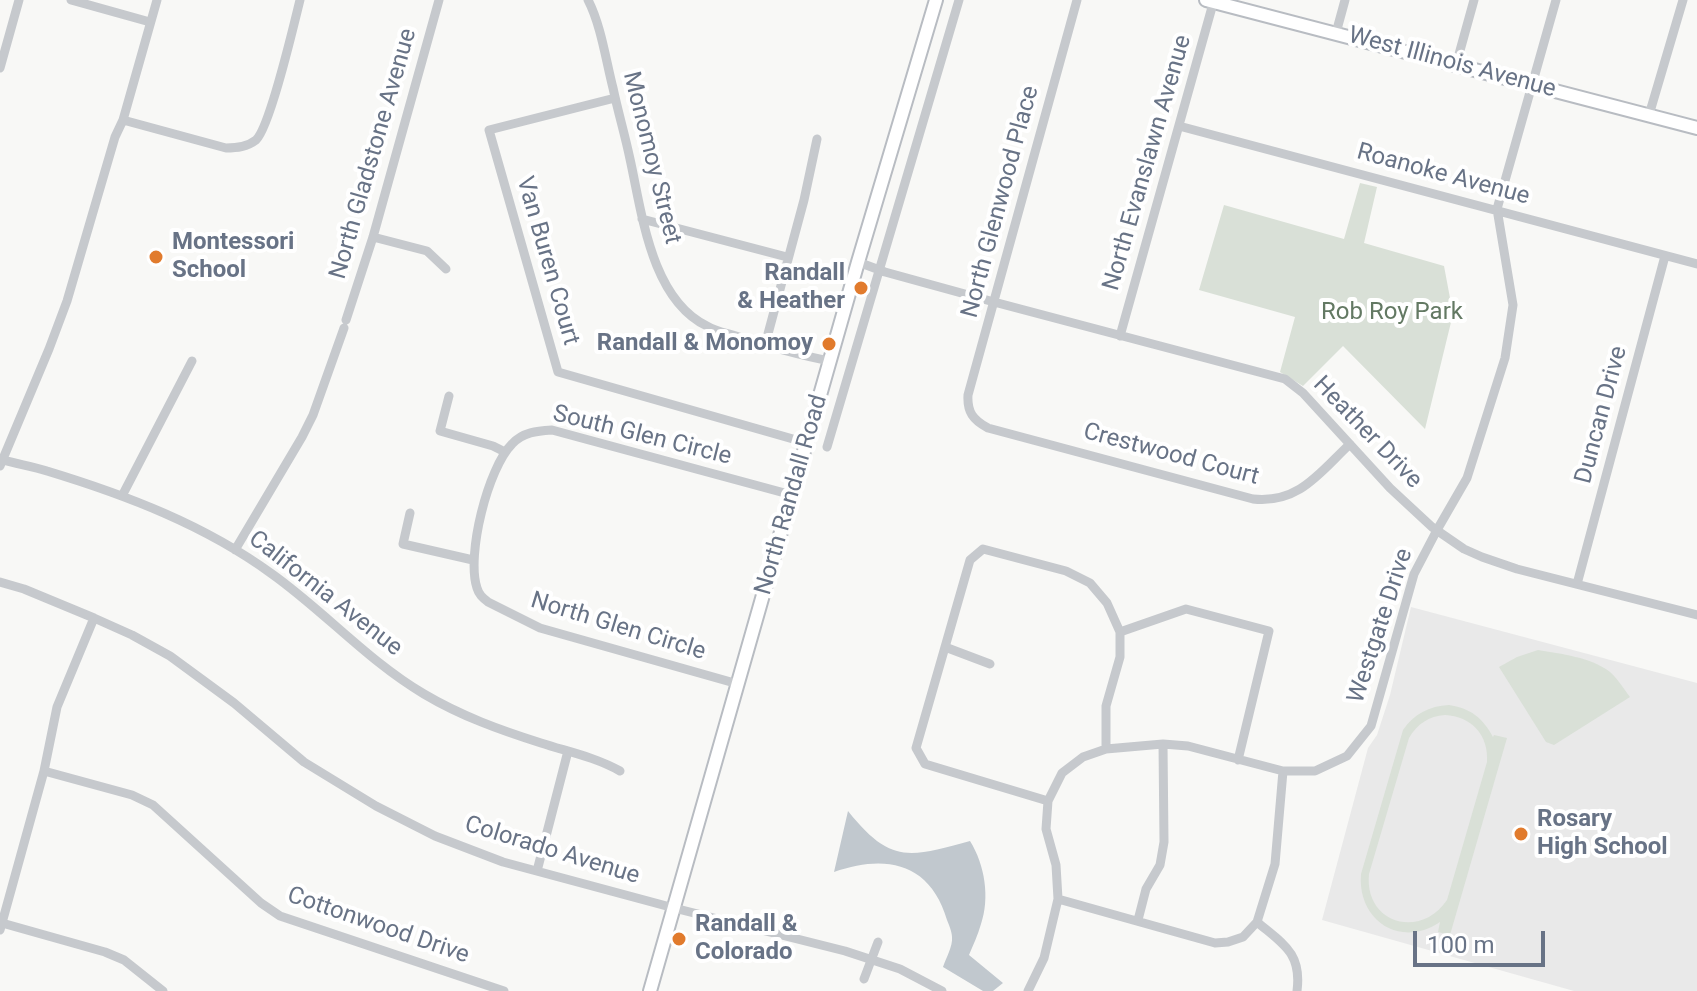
<!DOCTYPE html>
<style>
body{margin:0}
#map{position:relative;width:1697px;height:991px;overflow:hidden;background:#f8f8f6;font-family:Roboto,sans-serif}
canvas{display:block}
.scale{position:absolute;left:1413px;top:931px;width:132px;height:36px;box-sizing:border-box;border:4px solid #687386;border-top:0;padding-left:10px;font-size:24px;line-height:28px;white-space:nowrap;color:#687386;-webkit-text-stroke:6px #fff;paint-order:stroke}
</style>
<div id="map">
<canvas width="1697" height="991"></canvas>
<div class="scale">100 m</div>
</div>
<script>
const g = document.querySelector('canvas').getContext('2d');
g.lineJoin = 'round';
function paint(path, color) {
  g.fillStyle = color;
  g.fill(path, 'evenodd');
}
function stroke(path, color, width, dash) {
  g.strokeStyle = color;
  g.lineWidth = width;
  g.lineCap = dash ? 'butt' : 'round';
  g.setLineDash(dash || []);
  g.stroke(path);
}
function drawText(font, color, halo, rows, align = 'center') {
  g.font = font + ' Roboto,sans-serif';
  g.lineWidth = 8;
  g.setLineDash([]);
  g.textBaseline = 'middle';
  g.strokeStyle = halo;
  g.fillStyle = color;
  for (const [text, x, y, turn = 0] of rows) {
    g.save();
    g.translate(x, y);
    g.rotate((+turn || 0) * Math.PI / 180);
    g.textAlign = isNaN(turn) ? turn : align;
    if (halo) g.strokeText(text, 0, 0);
    g.fillText(text, 0, 0);
    g.restore();
  }
}
paint(new Path2D(`
 M 1411,607 L 1697,683 L 1697,991 L 1574,991 L 1322,920 L 1368,748 L 1377,735 L 1390,695 Z`), '#e9e9e9');
paint(new Path2D(`
 M 1360,183 L 1377,187 L 1364,243 L 1444,266 L 1453,314 L 1425,429 L 1343,346 L 1303,386 L 1280,372 L 1295,317 L 1199,290 L 1224,205 L 1344,239 Z
 M 1538,650 C 1561,654 1591,657 1610,672 C 1618,679 1624,689 1630,697 L 1554,745 L 1546,742 L 1499,667 L 1517,657 Z
 M 1449,705 C 1470,708 1483,718 1493,737 L 1494,735 L 1507,738 L 1450,935 L 1438,932 L 1440,922 C 1400,949 1357,920 1361,874 L 1403,730 C 1414,714 1429,706 1449,705 ZM 1445,715 C 1471,716 1489,735 1487,762 L 1447,900 C 1420,940 1364,923 1369,874 L 1409,738 C 1417,724 1429,716 1445,715 Z`), '#d9e0d7');
paint(new Path2D(`
 M 848,811 C 891,865 910,857 970,841 C 985,865 990,898 981,924 C 978,935 973,945 969,955 L 1003,983 L 993,991 L 983,991 L 943,967 C 946,958 953,946 952,937 C 952,932 949,925 947,920 C 930,862 885,854 834,872 Z`), '#c1c8ce');
const secondary = new Path2D(`
 M 1206,0 L 1697,128
 M 650,991 L 858,262 L 936,0`);
stroke(secondary, '#b8bcc2', 16);
stroke(new Path2D(`
 M 71,0 L 150,22
 M 588,0 C 601,25 606,61 613,88 C 618,112 625,135 630,159 C 642,213 651,299 707,326 C 715,331 726,333 736,336 C 767,346 798,355 830,361
 M 1077,0 L 968,395 C 967,412 973,420 988,428 L 1253,499 C 1299,504 1320,472 1350,444
 M 1336,33 L 1345,0
 M 1456,65 L 1474,0
 M 0,68 L 19,0
 M 615,98 L 489,130 L 558,372 L 807,443
 M 1649,115 L 1683,0
 M 123,120 L 226,148 C 237,148 247,147 256,140 C 270,127 294,24 300,0
 M 1179,126 L 1697,264
 M 642,219 L 787,257
 M 373,237 L 427,251 L 446,269
 M 858,262 L 885,272 L 994,302 L 1285,379 L 1303,393 L 1390,488 L 1432,527 L 1464,549 L 1482,557 L 1517,569 L 1697,615
 M 346,320 L 373,237 L 439,0
 M 1120,336 L 1214,0
 M 765,345 L 804,200 L 817,139
 M 449,396 L 440,431 L 493,446 L 505,452
 M 827,447 L 959,0
 M 0,459 C 16,464 32,466 47,471 C 126,495 205,525 272,574 C 324,611 368,661 424,694 C 461,716 500,730 541,743 C 569,752 595,757 620,771
 M 0,466 L 49,349 L 67,301 L 115,137 L 123,120 L 157,0
 M 122,496 L 192,361
 M 410,513 L 403,544 L 473,560
 M 235,550 L 302,437 L 313,415 L 344,328
 M 0,582 L 24,589 L 94,618 L 132,635 L 170,656 L 234,703 L 304,762 L 376,806 L 435,836 L 503,862 L 674,908 L 845,951 L 900,969 L 942,991
 M 1577,584 L 1665,256
 M 1120,632 L 1186,609 L 1269,631 L 1238,760
 M 945,647 L 990,664
 M 738,684 L 540,628 L 488,602 C 483,598 479,595 477,588 C 466,555 488,468 512,444 C 523,432 537,431 552,430 L 792,495
 M 44,771 L 132,795 L 153,805 L 261,903 L 280,916 L 504,991
 M 1048,801 L 925,764 L 916,748 L 970,560 L 983,549 L 1066,571 L 1090,583 L 1107,603 L 1120,632 L 1120,657 L 1106,706 L 1106,749
 M 537,871 L 568,751
 M 1058,899 L 1215,943 L 1228,942 L 1243,937 L 1257,922 L 1275,864 L 1283,771
 M 1138,920 L 1146,889 L 1160,865 L 1164,842 L 1163,744
 M 1257,922 C 1283,944 1302,953 1297,991
 M 2,923 L 105,952 L 124,960 L 163,991
 M 0,930 L 44,771 L 57,707 L 94,618
 M 864,979 L 878,942
 M 1028,991 L 1044,958 L 1058,899 L 1056,865 L 1046,829 L 1048,801 L 1062,773 L 1083,757 L 1106,749 L 1163,744 L 1188,746 L 1283,771 L 1315,771 L 1347,756 L 1371,726 L 1414,574 L 1437,530 L 1467,478 L 1505,358 L 1513,305 L 1497,209 L 1556,0`), '#c6c9cd', 9);
stroke(secondary, '#fff', 12);
for (const [x, y, r, color] of [
 [156,257,8,"#e17b2d"],
 [861,288,8,"#e17b2d"],
 [829,344,8,"#e17b2d"],
 [1521,834,8,"#e17b2d"],
 [679,939,8,"#e17b2d"]
]) {
  const dot = new Path2D();
  dot.arc(x, y, r, 0, 2 * Math.PI);
  g.fillStyle = color;
  g.fill(dot);
  stroke(dot, '#fff', 3);
}
drawText('24px', '#687386', '#fff', [
 ["West Illinois Avenue",1452,63,15],
 ["North Gladstone Avenue",374,154,-74],
 ["Monomoy Street",651,158,76],
 ["North Evanslawn Avenue",1148,163,-74],
 ["Roanoke Avenue",1443,175,15],
 ["North Glenwood Place",1001,202,-75],
 ["Van Buren Court",547,261,74],
 ["Duncan Drive",1602,415,-75],
 ["Heather Drive",1367,433,46],
 ["South Glen Circle",642,436,14],
 ["Crestwood Court",1171,455,15],
 ["North Randall Road",792,495,-74],
 ["California Avenue",325,594,38],
 ["Westgate Drive",1381,626,-72],
 ["North Glen Circle",618,627,17],
 ["Colorado Avenue",552,851,17],
 ["Cottonwood Drive",378,926,19]
]);
drawText('bold 24px', '#687386', '#fff', [
 ["Montessori",172,243],
 ["School",172,271],
 ["Randall",845,274,"right"],
 ["& Heather",845,302,"right"],
 ["Randall & Monomoy",813,344,"right"],
 ["Rosary",1537,820],
 ["High School",1537,848],
 ["Randall &",695,925],
 ["Colorado",695,953]
], 'left');
drawText('24px', '#637963', '#fff', [
 ["Rob Roy Park",1392,313]
]);
</script>
